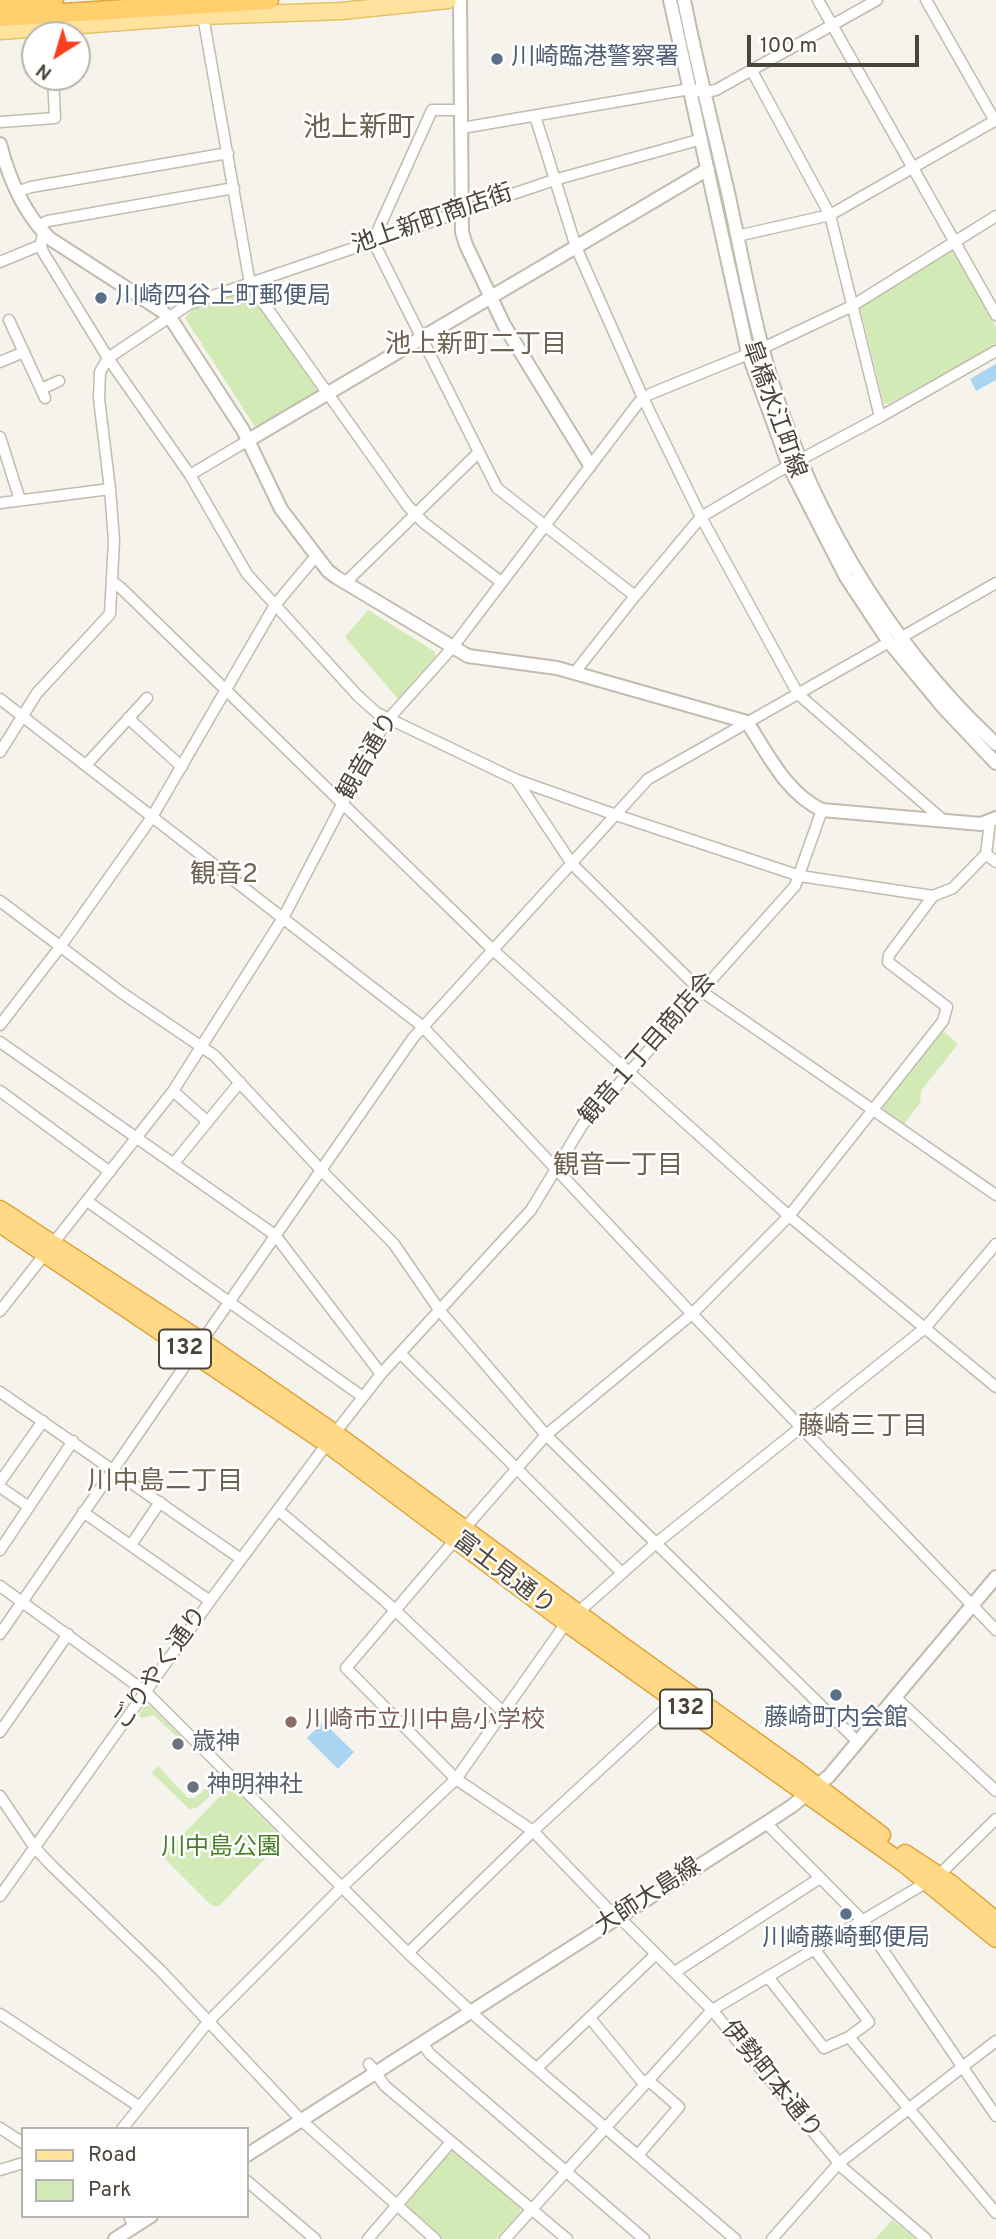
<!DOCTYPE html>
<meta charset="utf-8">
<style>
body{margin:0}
#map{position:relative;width:996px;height:2239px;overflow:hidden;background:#f6f3ec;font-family:Overpass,sans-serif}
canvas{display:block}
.legend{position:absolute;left:21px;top:2127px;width:228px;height:91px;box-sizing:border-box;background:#fff;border:2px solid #b7b4b0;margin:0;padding:9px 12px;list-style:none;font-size:21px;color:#4b4439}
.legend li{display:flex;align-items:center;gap:14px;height:35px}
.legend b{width:35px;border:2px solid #b7b4b0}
.north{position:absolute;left:21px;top:21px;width:70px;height:70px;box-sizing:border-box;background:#fff;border:2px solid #b7b4b0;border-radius:50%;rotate:217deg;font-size:19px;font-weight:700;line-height:28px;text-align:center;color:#4b4439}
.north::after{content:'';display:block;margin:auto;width:24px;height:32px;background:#fc3f1d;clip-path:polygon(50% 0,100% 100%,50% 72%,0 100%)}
.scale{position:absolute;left:747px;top:35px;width:172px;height:32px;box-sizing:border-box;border:4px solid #4b4439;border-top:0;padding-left:9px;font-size:21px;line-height:24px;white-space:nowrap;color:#4b4439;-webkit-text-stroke:5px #fff;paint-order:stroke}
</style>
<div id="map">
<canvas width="996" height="2239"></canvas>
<ul class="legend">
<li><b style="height:9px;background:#ffe39c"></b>Road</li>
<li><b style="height:19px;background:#d2eab5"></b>Park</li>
</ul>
<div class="north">N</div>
<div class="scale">100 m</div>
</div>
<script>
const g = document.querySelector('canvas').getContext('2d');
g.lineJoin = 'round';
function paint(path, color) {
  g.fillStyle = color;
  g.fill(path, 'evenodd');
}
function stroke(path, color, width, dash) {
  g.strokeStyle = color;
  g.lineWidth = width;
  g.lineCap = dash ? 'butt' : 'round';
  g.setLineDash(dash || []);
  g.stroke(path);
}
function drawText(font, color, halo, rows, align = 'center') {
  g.font = font + ' Overpass,"Noto Sans JP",sans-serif';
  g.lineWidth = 5;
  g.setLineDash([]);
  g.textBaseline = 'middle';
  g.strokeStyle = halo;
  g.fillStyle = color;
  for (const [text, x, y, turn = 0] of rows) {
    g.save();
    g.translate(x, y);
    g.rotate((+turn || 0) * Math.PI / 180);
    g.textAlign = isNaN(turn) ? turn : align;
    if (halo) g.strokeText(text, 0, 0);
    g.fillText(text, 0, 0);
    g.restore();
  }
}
paint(new Path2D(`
 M 949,251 L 955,252 L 996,327 L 996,345 L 888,404 L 884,403 L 860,308 Z
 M 245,291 L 250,293 L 318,391 L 255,427 L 185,318 L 193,309 Z
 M 368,610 L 434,651 L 436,656 L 398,699 L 345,637 Z
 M 942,1030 L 958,1044 L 921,1091 L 920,1103 L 903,1125 L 885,1111 L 883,1106 Z
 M 145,1706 L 150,1706 L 187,1742 L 185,1745 L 154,1715 L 142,1718 L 139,1715 Z
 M 158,1766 L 188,1798 L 195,1798 L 209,1786 L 215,1791 L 197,1808 L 189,1809 L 152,1773 Z
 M 228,1788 L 233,1788 L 281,1836 L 281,1842 L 219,1906 L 212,1906 L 162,1856 Z
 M 450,2150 L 454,2150 L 520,2207 L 520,2212 L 496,2239 L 442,2239 L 406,2206 L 405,2202 Z
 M 892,2220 L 914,2238 L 915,2239 L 875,2239 Z`), '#d2eab5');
paint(new Path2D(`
 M 996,364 L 996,380 L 976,391 L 970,379 Z
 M 323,1722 L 354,1752 L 338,1769 L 307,1738 Z`), '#a9d4f2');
const minor = new Path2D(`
 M 818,0 L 996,315
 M 926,0 L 995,121
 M 203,16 L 250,284 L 407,505 L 424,523 L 501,582
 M 752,71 L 830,215 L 880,417
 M 461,110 L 432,110 L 373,241 L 497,488 L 635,596
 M 535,116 L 576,247 L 643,398 L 701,517 L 798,694 L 943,820
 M 0,122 L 55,118 L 53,77
 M 462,128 L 690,89 L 704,92 L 716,90 L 877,0
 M 17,192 L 31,187 L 228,153
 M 37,226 L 48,221 L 234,188
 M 43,232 L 41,245 L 43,252 L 108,358 L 190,475 L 247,574 L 357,695 L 377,713 L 517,780 L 616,815 L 800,876 L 933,896 L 953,888 L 986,854 L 990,821
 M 737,236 L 830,215 L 996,120
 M 0,262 L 41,245
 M 9,320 L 45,398
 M 0,362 L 24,352
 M 41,389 L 59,381
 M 0,437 L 20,500
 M 190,475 L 247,441
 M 0,503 L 110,489
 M 113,582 L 121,588 L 493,950 L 789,1216 L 996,1387
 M 345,583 L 479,452
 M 902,637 L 996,583
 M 575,672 L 635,596 L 701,517 L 779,471 L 880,417 L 996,351
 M 0,699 L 422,1026 L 692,1314 L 996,1630
 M 128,718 L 182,767
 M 0,752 L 37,693 L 110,614 L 114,541 L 110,489 L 99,399 L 100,372 L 108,358 L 189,304 L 554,180 L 702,139
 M 86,765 L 147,698
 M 517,781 L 572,864 L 701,991 L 996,1195
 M 986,854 L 996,862
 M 0,901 L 122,993 L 215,1056 L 320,1169 L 394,1244 L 440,1311 L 546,1435 L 857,1741
 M 0,1025 L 60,947 L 152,817 L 275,605 L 316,556
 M 0,1042 L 275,1235 L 381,1374
 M 0,1091 L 110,1172
 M 173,1091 L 208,1122
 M 174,1163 L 240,1082
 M 87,1201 L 363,1397
 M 0,1311 L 173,1091 L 283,918 L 384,724 L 452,648 L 639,402 L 650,394 L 763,348 L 852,306 L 996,216
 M 202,1341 L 413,1038 L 648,779 L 889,642
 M 401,1354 L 622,1573
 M 0,1392 L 241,1559
 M 0,1482 L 43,1421
 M 0,1487 L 29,1507
 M 278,1510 L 385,1601 L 503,1712
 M 83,1512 L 210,1601
 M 465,1528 L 546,1435 L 692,1314 L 789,1216 L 943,1021 L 947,1007 L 888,962 L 889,955 L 933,896
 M 455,1540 L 346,1668 L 456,1779 L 533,1831 L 608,1909 L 619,1917 L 712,2010 L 844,2169 L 926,2239
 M 131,1545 L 160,1502
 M 0,1550 L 73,1441
 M 0,1586 L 146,1692 L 408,1953 L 481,2021 L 735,2239
 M 0,1634 L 193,1354
 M 895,1697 L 996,1791
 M 0,1732 L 68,1634
 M 0,1796 L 35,1848 L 52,1866 L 161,1971 L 301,2120 L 435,2239
 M 766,1823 L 863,1921 L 996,2116
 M 0,1896 L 210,1601 L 335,1433 L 381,1374 L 531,1210 L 583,1124 L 795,886 L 822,810
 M 408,1953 L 533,1831 L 674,1701
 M 675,1972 L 820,1878
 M 768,1977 L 824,2048 L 849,2037 L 869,2022 L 815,1950
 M 0,2014 L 140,2107
 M 590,2018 L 644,2084
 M 849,2037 L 996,2213
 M 422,2043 L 430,2054 L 644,2239
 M 369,2064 L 385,2086 L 567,2239
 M 537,2068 L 656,1954
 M 0,2128 L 23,2143
 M 122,2129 L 208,2022 L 343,1886 L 456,1779 L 566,1623 L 655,1544 L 925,1328 L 996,1244
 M 638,2155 L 679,2107 L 648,2080
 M 0,2170 L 23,2163
 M 247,2181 L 315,2239
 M 129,2216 L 134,2227
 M 368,2239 L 451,2142
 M 505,2239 L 712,2010 L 939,1875 L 996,1819
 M 772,2239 L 839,2163 L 996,2041`);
const tertiary = new Path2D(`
 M 460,0 L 462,232 L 466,245 L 504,325 L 590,465
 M 670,0 L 748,353 L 789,466 L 846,577 L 889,642 L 942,706 L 996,763
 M 684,0 C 697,66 714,131 729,197 C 740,247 749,297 762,347 C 801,496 883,639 996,744
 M 0,144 C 9,179 23,212 49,238 L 162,311 L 173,322 L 243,430 L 281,509 L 328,571 L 336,577 L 468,656 L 557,668 L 747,722 C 768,754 786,793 822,810 L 981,824 L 996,818
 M 247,441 L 708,169
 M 247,2155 L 766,1823 L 792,1806 L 829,1776 L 996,1577
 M 115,2239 L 151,2216`);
const primary = new Path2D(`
 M 0,31 L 203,16 L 342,11 L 448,0`);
const trunk = new Path2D(`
 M 0,1209 L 202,1341 L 335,1433 L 619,1643 L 798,1771 L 882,1835
 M 0,1224 L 327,1444 L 566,1623 L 904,1864 L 996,1939
 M 905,1853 L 952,1884 L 996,1920`);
const motorway = new Path2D(`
 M 0,4 L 54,0
 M 0,17 L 269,0`);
stroke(minor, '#c2bbae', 13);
stroke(tertiary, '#c2bbae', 16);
stroke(primary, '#e6c16a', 19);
stroke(trunk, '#e0a43c', 19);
stroke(motorway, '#e0a43c', 21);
stroke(minor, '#fff', 10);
stroke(tertiary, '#fff', 12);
stroke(primary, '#ffe39c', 16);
stroke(trunk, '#ffd985', 16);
stroke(motorway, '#ffcf6e', 18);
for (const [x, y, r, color] of [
 [497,59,7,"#5c6f8a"],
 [101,298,7,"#5c6f8a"],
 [836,1695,7,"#5c6f8a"],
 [291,1722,7,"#8d6e63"],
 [178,1744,7,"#6b7280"],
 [193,1787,7,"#6b7280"],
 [846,1914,7,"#5c6f8a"]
]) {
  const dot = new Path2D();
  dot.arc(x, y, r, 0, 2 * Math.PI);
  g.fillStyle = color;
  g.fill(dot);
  stroke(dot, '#fff', 2.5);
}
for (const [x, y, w] of [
 [185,1349,52],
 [686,1709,52]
]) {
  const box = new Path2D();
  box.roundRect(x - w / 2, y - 19.5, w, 39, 5);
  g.fillStyle = '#fff';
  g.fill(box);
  stroke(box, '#4b4439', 2);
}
drawText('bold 23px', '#4b4439', null, [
 ["132",185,1349],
 ["132",686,1709]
]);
drawText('24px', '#4e5e75', '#fff', [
 ["川崎臨港警察署",511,59],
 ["川崎四谷上町郵便局",115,298],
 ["藤崎町内会館",836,1720,"center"],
 ["川崎藤崎郵便局",846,1940,"center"]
], 'left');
drawText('24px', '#4b4439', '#fff', [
 ["池上新町商店街",433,221,-19],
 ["皐橋水江町線",772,410,70],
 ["観音通り",370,757,-60],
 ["観音１丁目商店会",649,1050,-49],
 ["富士見通り",503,1575,37],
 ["ごりやく通り",162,1669,-55],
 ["大師大島線",649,1898,-33],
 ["伊勢町本通り",770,2081,51]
]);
drawText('24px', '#785e54', '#fff', [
 ["川崎市立川中島小学校",305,1722]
], 'left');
drawText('24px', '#5b616d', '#fff', [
 ["歳神",192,1744],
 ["神明神社",207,1787]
], 'left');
drawText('24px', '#4a7f2a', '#fff', [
 ["川中島公園",221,1849]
]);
drawText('26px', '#6e6250', '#fff', [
 ["池上新町二丁目",476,347],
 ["観音2",224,877],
 ["観音一丁目",618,1168],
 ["藤崎三丁目",863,1429],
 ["川中島二丁目",165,1484]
]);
drawText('28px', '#6e6250', '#fff', [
 ["池上新町",359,130]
]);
</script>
